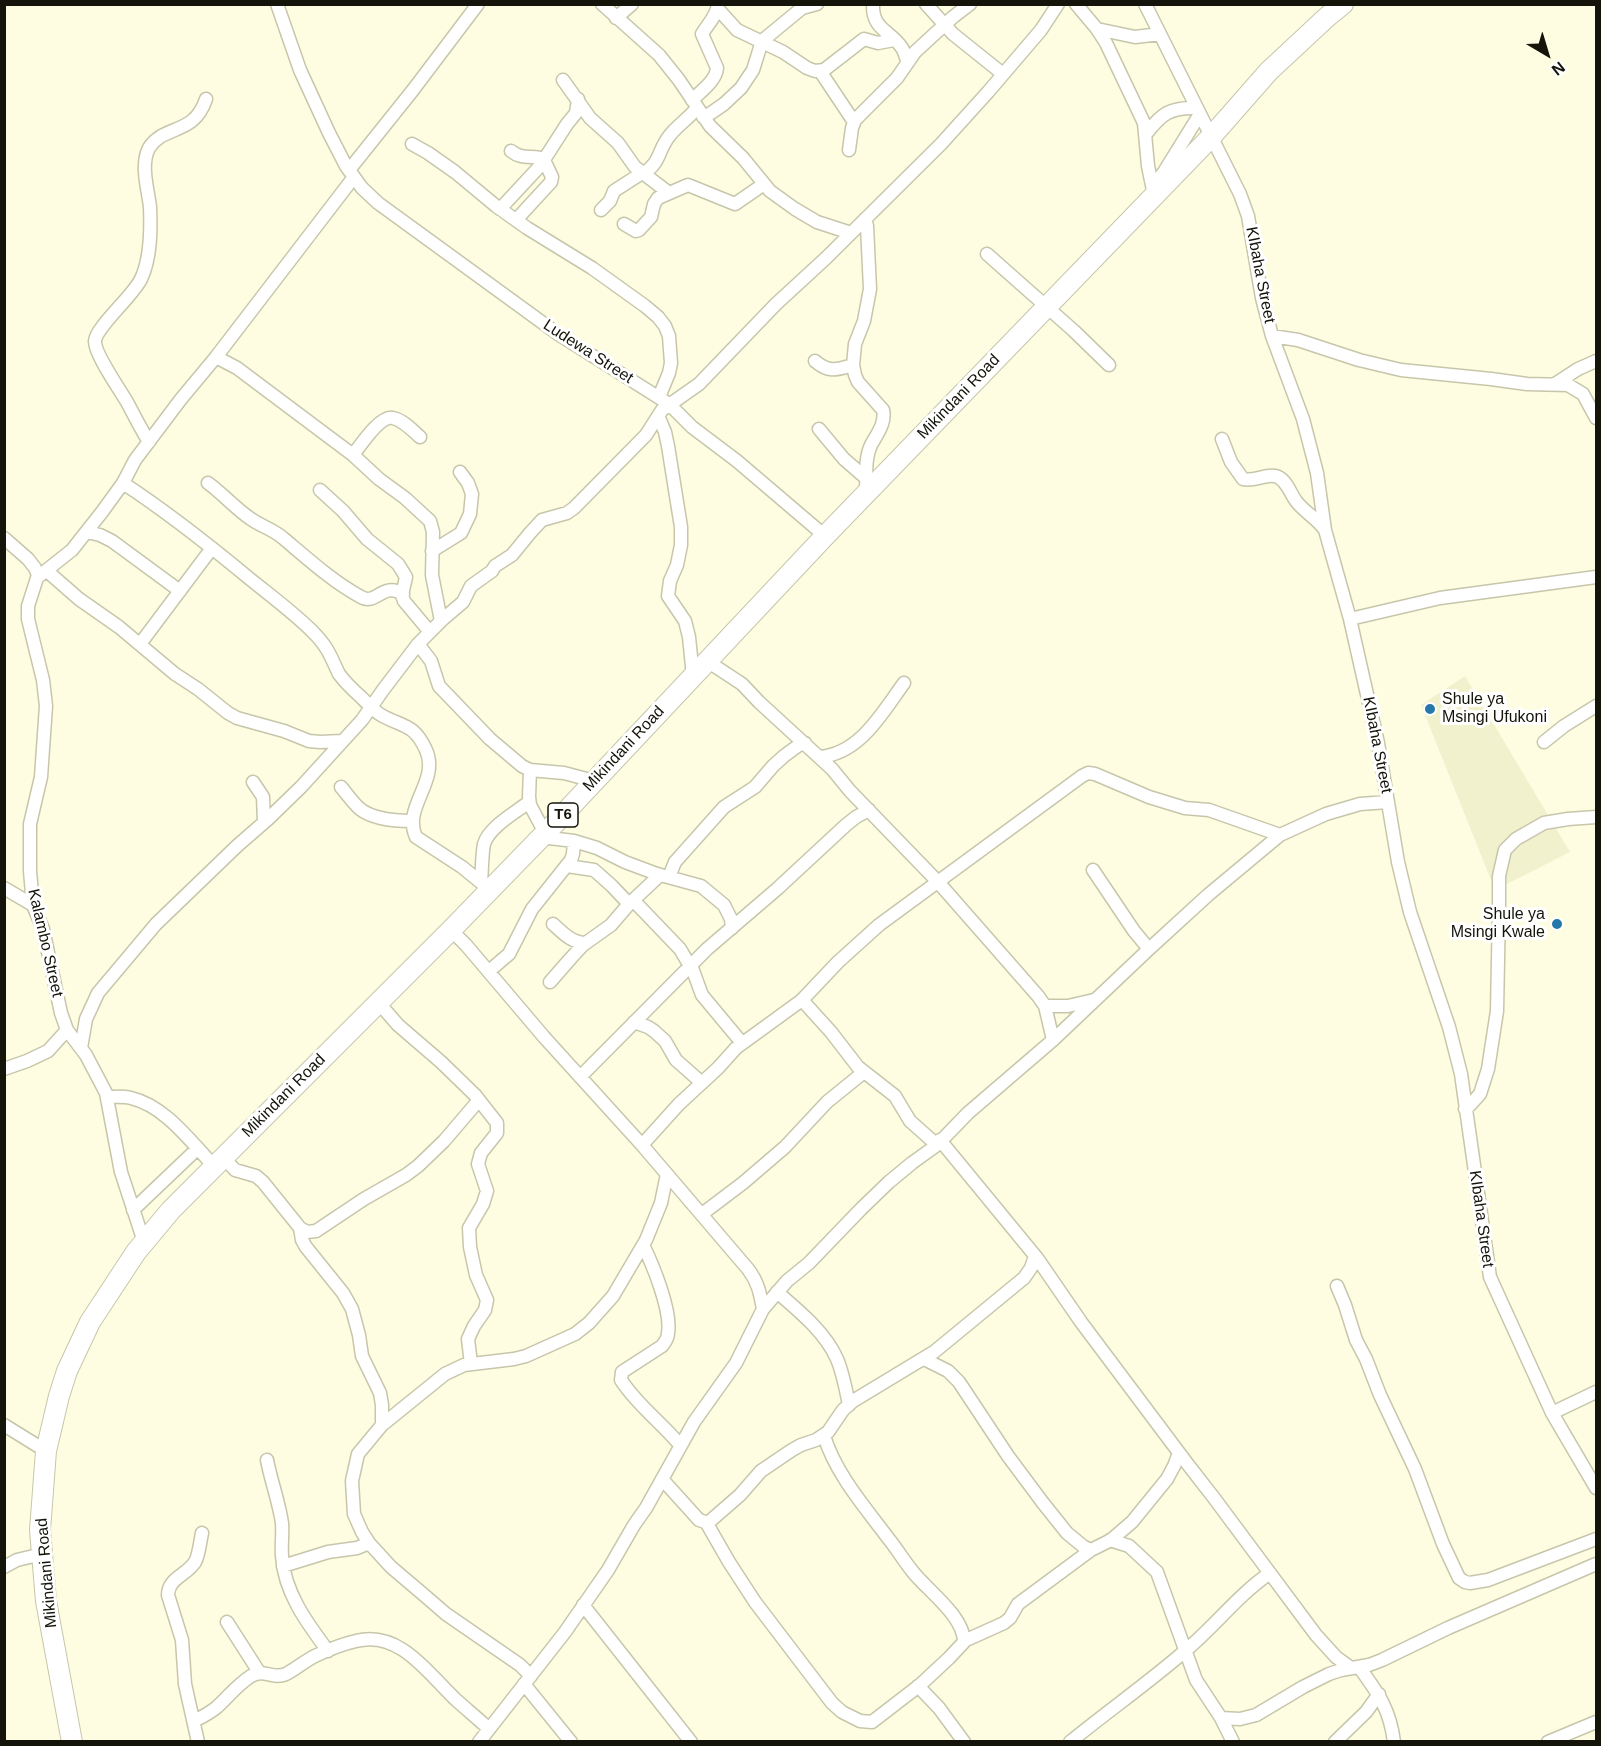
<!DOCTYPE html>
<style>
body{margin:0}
#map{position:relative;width:1601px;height:1746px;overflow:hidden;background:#fefde1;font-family:Arial,sans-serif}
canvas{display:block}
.frame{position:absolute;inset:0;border:6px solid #15140b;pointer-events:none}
.north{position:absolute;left:1517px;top:24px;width:60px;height:60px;-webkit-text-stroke:4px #fff;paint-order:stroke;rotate:142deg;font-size:16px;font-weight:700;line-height:24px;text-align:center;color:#15140b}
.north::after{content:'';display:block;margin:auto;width:21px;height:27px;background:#15140b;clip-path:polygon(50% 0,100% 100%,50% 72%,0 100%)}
</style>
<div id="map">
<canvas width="1601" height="1746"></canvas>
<div class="frame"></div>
<div class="north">N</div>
</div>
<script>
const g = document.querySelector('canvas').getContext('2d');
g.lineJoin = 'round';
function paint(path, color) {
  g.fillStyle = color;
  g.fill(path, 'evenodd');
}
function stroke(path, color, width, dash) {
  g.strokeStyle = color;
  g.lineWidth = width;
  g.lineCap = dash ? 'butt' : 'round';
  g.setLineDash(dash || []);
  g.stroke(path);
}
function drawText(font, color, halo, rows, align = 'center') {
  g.font = font + ' Arial,sans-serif';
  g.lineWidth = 6;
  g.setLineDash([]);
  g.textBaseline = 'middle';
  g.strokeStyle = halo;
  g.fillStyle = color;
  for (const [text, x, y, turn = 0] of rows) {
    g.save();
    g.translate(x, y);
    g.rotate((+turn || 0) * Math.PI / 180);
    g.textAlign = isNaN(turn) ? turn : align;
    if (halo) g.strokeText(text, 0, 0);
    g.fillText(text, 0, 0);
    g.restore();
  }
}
paint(new Path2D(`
 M 1465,676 L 1570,852 L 1495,890 L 1421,705 Z`), '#f2f1ce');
const minor = new Path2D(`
 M 277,4 L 300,70 L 329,133 L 346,166 L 362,188 L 378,203 L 558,334 L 669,404 L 692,427 L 737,461 L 825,536
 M 602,4 L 659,55 L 679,80 L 710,126 L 743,158 L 770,191 L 795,209 L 817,222 L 851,233
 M 873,4 C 872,30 890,30 902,48 C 904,51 906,57 907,61
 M 926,4 L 953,34 L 1003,74
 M 1076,4 L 1097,29 L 1106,43 L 1144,123 L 1148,166 L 1154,195
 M 1145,4 L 1240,194 L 1248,216 L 1262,298 L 1272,336 L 1303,419 L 1317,473 L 1325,530 L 1350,619 L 1378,743 L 1398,862 L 1410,912 L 1449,1027 L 1461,1074 L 1490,1277 L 1552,1413 L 1596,1488
 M 718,9 L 737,30 L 783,52 L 807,68 L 815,71 L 824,70 L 864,39 L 878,43 L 894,40
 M 616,18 L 632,4
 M 1097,29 L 1135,37 L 1160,34
 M 820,71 L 854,122
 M 563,80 L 590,118 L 618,143 L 635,167 L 669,193
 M 692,100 C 701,91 716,81 717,68 L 702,34 C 707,25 717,16 718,4
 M 703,117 L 711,113 L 724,104 L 741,88 L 753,70 L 762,41 L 802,8 L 817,4
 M 1146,134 C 1161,114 1170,107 1197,108
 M 412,144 L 428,153 L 455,172 L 496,206 L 527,228 L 592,268 L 645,306 L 658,317 L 665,326 L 669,336 L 671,363 L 669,373 L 659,397
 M 849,150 L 852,128 L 855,120 L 897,78 L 915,52 L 953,17 L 970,4
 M 511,151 C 522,160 532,155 545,159
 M 349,170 L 413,90 L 478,4
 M 643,174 C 662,161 657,151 670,135 C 678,125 689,118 697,108
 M 1155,183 L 1164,172 L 1200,114
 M 500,209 L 540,166 L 567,124 L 576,113 L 578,99
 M 601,210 L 610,201 L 614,191 L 642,173
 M 865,219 L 867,226 L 870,289 L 864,321 L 855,344 L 853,365 L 855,375 L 858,382 L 883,410 C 886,423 877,434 871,445 C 864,460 867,477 866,493
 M 516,220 L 551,182 L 552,177 L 544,160
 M 624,224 L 636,231 L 639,230 L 651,217 L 654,204 L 658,198 L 688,185 L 735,204 L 764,184
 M 987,254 L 1074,331 L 1109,365
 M 1272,336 L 1298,340 L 1359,360 L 1401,370 L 1491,379 L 1527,384 L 1568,385 L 1583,394 L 1596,418
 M 216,357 L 237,368 L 353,455 L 379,479 L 405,498 L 430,521 L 433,532 L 432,575 L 441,621
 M 815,361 C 829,373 836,370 853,365
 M 1555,384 L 1578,369 L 1596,361
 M 659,418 L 665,432 L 668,446 L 681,527 L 681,545 L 677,565 L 670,581 L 668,596 L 685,621 L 689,637 L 693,676
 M 819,429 L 844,459 L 867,479
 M 1222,439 L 1231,462 L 1243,479 C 1254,482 1264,474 1275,476 C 1286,478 1290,493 1296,501 C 1304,512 1318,519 1325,530
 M 149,442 C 141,429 134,415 127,402 C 120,390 94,353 95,341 C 96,327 133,296 141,279 C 151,258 151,230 150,207 C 148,189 140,165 149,148 C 164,124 194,136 206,99
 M 353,455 C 360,446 380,415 393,418 C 403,420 412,430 420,437
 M 123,483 C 167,512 209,545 250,579 C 271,596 293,612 313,632 C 320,639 327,648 331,657 C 334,663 336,668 339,674 C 345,682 353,690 361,697 C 367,703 374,711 381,715 C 402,727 414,723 426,750 C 440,781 402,807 416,837 L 462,867 L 489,889
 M 208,483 C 223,494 236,509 251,519 C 261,526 274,530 283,538 C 308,559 332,581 361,597 C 376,606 383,581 403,594
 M 320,490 L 343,511 L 367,539 L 398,564 L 406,577 L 402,595 L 404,601 L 430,632
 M 87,532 L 100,535 L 112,541 L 180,591
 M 4,538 L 28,559 L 35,568 L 38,575 L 28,606 L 28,619 L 43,680 L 46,706 L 41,777 L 30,824 L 30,871 L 33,905 L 43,929 L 61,1013 L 67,1030 L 86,1055 L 106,1093 L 121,1172 L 144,1242
 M 432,551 L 461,533 L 470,514 L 472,494 L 468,483 L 460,472
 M 47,571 L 79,599 L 119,627 L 175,674 L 198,689 L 228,713 L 237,718 L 284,731 L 309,741 L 320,742 L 342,741
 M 38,577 L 72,550 L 102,512 L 123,483 L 135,460 L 181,399 L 216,357 L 354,177
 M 1350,619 L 1440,598 L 1596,577
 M 140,644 L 212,548
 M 418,644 L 431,661 L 439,686 L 490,739 L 522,766 L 530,770 L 564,773 L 594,781
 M 707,661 L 742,684 L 759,702 L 832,769 L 850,791 L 938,882 L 1038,996 L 1045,1006 L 1053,1040
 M 1544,742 L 1564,726 L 1596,706
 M 819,757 C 860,754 882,713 904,683
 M 530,770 L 529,797 L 530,805 L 545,833
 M 253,782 L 263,797 L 264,822
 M 341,787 C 347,794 353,803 360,809 C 373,819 396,821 412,821
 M 541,837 L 574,841 L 597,848 L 625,862 L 657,874 L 701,886 L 724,905 L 731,919 L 732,928
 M 567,866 L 594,870 L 612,886 L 629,904
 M 1093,870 L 1134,931 L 1149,949
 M 669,877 L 675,862 L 724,807 L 755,787 L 773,766 L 784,756 L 799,745 L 805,743
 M 481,882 C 482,871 482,853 484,844 C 489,827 516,812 529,802
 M 4,888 L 33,905
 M 633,900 L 680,949 L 690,966
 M 553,924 C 563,933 572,943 586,943
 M 451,930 L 466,945 L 544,1037 L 642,1145 L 748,1269 C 758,1282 760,1293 763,1309
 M 691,965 L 702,995 L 742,1043
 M 489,971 L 509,954 L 532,909 L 571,860 L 573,854 L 574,841
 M 550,982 L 571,958 L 583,945 L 611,925 L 629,904 L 660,875
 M 802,1000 L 831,1032 L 858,1067 L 895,1096 L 910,1121 L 937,1145
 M 378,1002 L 398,1025 L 441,1062 L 475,1095 L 497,1123 L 497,1133 L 481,1153 L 478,1164 L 487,1191 L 483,1204 L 469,1228 L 470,1247 L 476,1275 L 487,1300 L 485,1310 L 474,1326 L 468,1339 L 471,1364
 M 1045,1006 L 1068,1006 L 1094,1000
 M 634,1022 L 648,1027 L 654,1031 L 665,1041 L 676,1060 L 702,1083
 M 81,1048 L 86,1019 L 98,993 L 156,924 L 237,846 L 268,819 L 301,787 L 362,720 L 383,690 L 418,644 L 443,619 L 463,602 L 471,586 L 492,571 L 495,566 L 512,555 L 530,533 L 542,520 L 567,513 L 574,508 L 646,435 L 662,410 L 699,384 L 776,304 L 826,258 L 941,144 L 988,92 L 1041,30 L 1058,4
 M 4,1069 L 27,1061 L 48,1051 L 67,1030
 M 580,1077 L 707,949 L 777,889 L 846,825 L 856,817 L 869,810
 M 107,1097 C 115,1097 123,1096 131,1098 C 165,1106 190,1141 214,1166
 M 1465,1109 L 1470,1105 L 1480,1094 L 1488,1069 L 1497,1011 L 1499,908 L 1499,876 L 1505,850 L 1516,839 L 1544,823 L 1568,819 L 1596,817
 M 940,1140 L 1037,1258 L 1081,1322 L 1186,1462 L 1214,1498 L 1316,1635 L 1336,1657 L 1351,1668
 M 642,1145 L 679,1104 L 718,1068 L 736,1048 L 802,1000 L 838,962 L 879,925 L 1082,776 L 1088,773 L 1095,774 L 1149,797 L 1185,808 L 1209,810 L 1280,835
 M 223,1157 L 235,1170 L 256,1176 L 263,1182 L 300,1228 L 307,1232 L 316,1231 L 364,1199 L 406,1175 L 418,1166 L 444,1141 L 479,1100
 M 133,1210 L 197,1149
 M 702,1214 L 743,1183 L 785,1147 L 827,1102 L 864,1072
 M 300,1228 L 302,1240 L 306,1247 L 343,1293 L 352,1309 L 359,1335 L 362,1356 L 380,1393 L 382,1405 L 382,1425 L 358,1454 L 352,1481 L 354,1514 L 362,1532 L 369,1543 L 391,1567 L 424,1595 L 446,1614 L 520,1665 L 531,1676
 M 643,1245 C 653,1265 672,1312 668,1333 C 668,1339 665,1342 662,1346 L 622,1372 L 621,1380 C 637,1405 661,1422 680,1445
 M 1337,1286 L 1345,1305 L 1356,1340 L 1366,1359 L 1380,1395 L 1415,1469 L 1443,1544 L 1459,1578 L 1465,1582 L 1470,1583 L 1488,1580 L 1596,1539
 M 777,1292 C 799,1311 825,1332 837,1359 C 843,1373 846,1390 849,1405
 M 924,1359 L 948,1371 L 959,1382 L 1008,1456 L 1043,1503 L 1067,1533 L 1084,1547 L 1091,1550
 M 1552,1413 L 1596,1392
 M 4,1425 L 46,1451
 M 382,1425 L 445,1374 L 464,1365 L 514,1359 L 526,1356 L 575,1334 L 589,1323 L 613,1296 L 646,1240 L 661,1203 L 667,1174
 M 267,1460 C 271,1481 279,1502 282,1523 C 283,1534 281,1545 282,1556 C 284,1592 307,1623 328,1651
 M 662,1479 L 699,1520 L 705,1522 L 709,1522 L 740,1495 L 761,1471 L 792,1450 L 801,1445 L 816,1440 L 828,1432 L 843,1410 L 853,1401 L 934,1352 L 1024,1278 L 1031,1268 L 1035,1256
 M 706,1522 L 729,1562 L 755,1602 L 832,1703 L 842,1712 L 860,1721 L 872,1722 L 920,1685 L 949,1658 L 964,1642 C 964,1616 928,1591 913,1572 C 904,1561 897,1549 888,1538 C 864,1506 836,1474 824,1436
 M 1110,1540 L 1129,1546 L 1157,1572 L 1196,1680 L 1221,1718 L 1233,1742
 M 283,1566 L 328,1552 L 357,1548 L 369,1543
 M 4,1567 L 17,1560 L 42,1554
 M 583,1605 L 691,1742
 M 227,1622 L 259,1672
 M 964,1641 L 1004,1623 L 1010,1618 L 1018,1604 L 1091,1550 L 1111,1540 L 1132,1522 L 1167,1479 L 1174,1466 L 1179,1453
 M 1359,1667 C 1378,1693 1390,1709 1394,1742
 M 524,1684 L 571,1742
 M 918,1686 L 939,1708 L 964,1742
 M 1221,1718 L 1240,1719 L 1256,1715 L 1303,1687 L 1329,1674 L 1341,1670 L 1369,1665 L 1382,1660 L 1448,1628 L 1596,1564
 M 194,1721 C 202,1717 210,1713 217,1707 C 229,1696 237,1685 251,1676 C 265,1668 272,1680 286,1674 C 297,1668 306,1660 317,1655 C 330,1649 343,1644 356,1641 C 399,1630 427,1672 454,1698 C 465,1708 477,1718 488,1728
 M 198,1742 L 185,1684 L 182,1640 L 168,1595 C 168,1578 187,1575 195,1562 C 199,1555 200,1542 202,1533
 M 479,1742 L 565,1632 L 608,1570 L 634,1525 L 646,1508 L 694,1422 L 736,1363 L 763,1309 L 787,1281 L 809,1263 L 861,1209 L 889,1182 L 912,1163 L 937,1145 L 968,1113 L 1053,1040 L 1149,949 L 1208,895 L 1280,835 L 1326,814 L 1360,804 L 1388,802
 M 1070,1742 C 1108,1711 1148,1683 1185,1651 C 1215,1626 1238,1595 1270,1573
 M 1335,1742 L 1366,1712 L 1379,1694
 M 1548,1742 L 1596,1722`);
const trunk = new Path2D(`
 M 72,1742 L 46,1601 L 40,1530 L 46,1451 L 59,1396 L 67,1371 L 90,1322 L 136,1252 L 171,1210 L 451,930 L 557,821 L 825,536 L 1211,137 L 1269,71 L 1327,17 L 1343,4`);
stroke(minor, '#c7c6ab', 15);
stroke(trunk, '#c7c6ab', 22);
stroke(minor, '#fff', 12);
stroke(trunk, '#fff', 20);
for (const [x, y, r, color] of [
 [1430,709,6,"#2678a9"],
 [1557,924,6,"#2678a9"]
]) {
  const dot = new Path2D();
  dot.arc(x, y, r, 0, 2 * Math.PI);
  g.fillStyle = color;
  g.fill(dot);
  stroke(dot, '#fff', 2);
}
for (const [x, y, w] of [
 [563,815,30]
]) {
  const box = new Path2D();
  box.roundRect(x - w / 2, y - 12, w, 24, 4.5);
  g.fillStyle = '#fff';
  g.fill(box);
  stroke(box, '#15140b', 1.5);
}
drawText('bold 15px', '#15140b', null, [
 ["T6",563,815]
]);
drawText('16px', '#15140b', '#fff', [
 ["KIbaha Street",1260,275,79],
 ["Ludewa Street",588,352,33],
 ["Mikindani Road",959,397,-46],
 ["KIbaha Street",1377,745,79],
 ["Mikindani Road",624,749,-47],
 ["Kalambo Street",45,943,77],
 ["Mikindani Road",284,1096,-45],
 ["KIbaha Street",1481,1219,82],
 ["Mikindani Road",47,1573,-95]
]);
drawText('16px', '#15140b', '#fff', [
 ["Shule ya",1442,700],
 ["Msingi Ufukoni",1442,718],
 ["Shule ya",1545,915,"right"],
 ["Msingi Kwale",1545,933,"right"]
], 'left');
</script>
